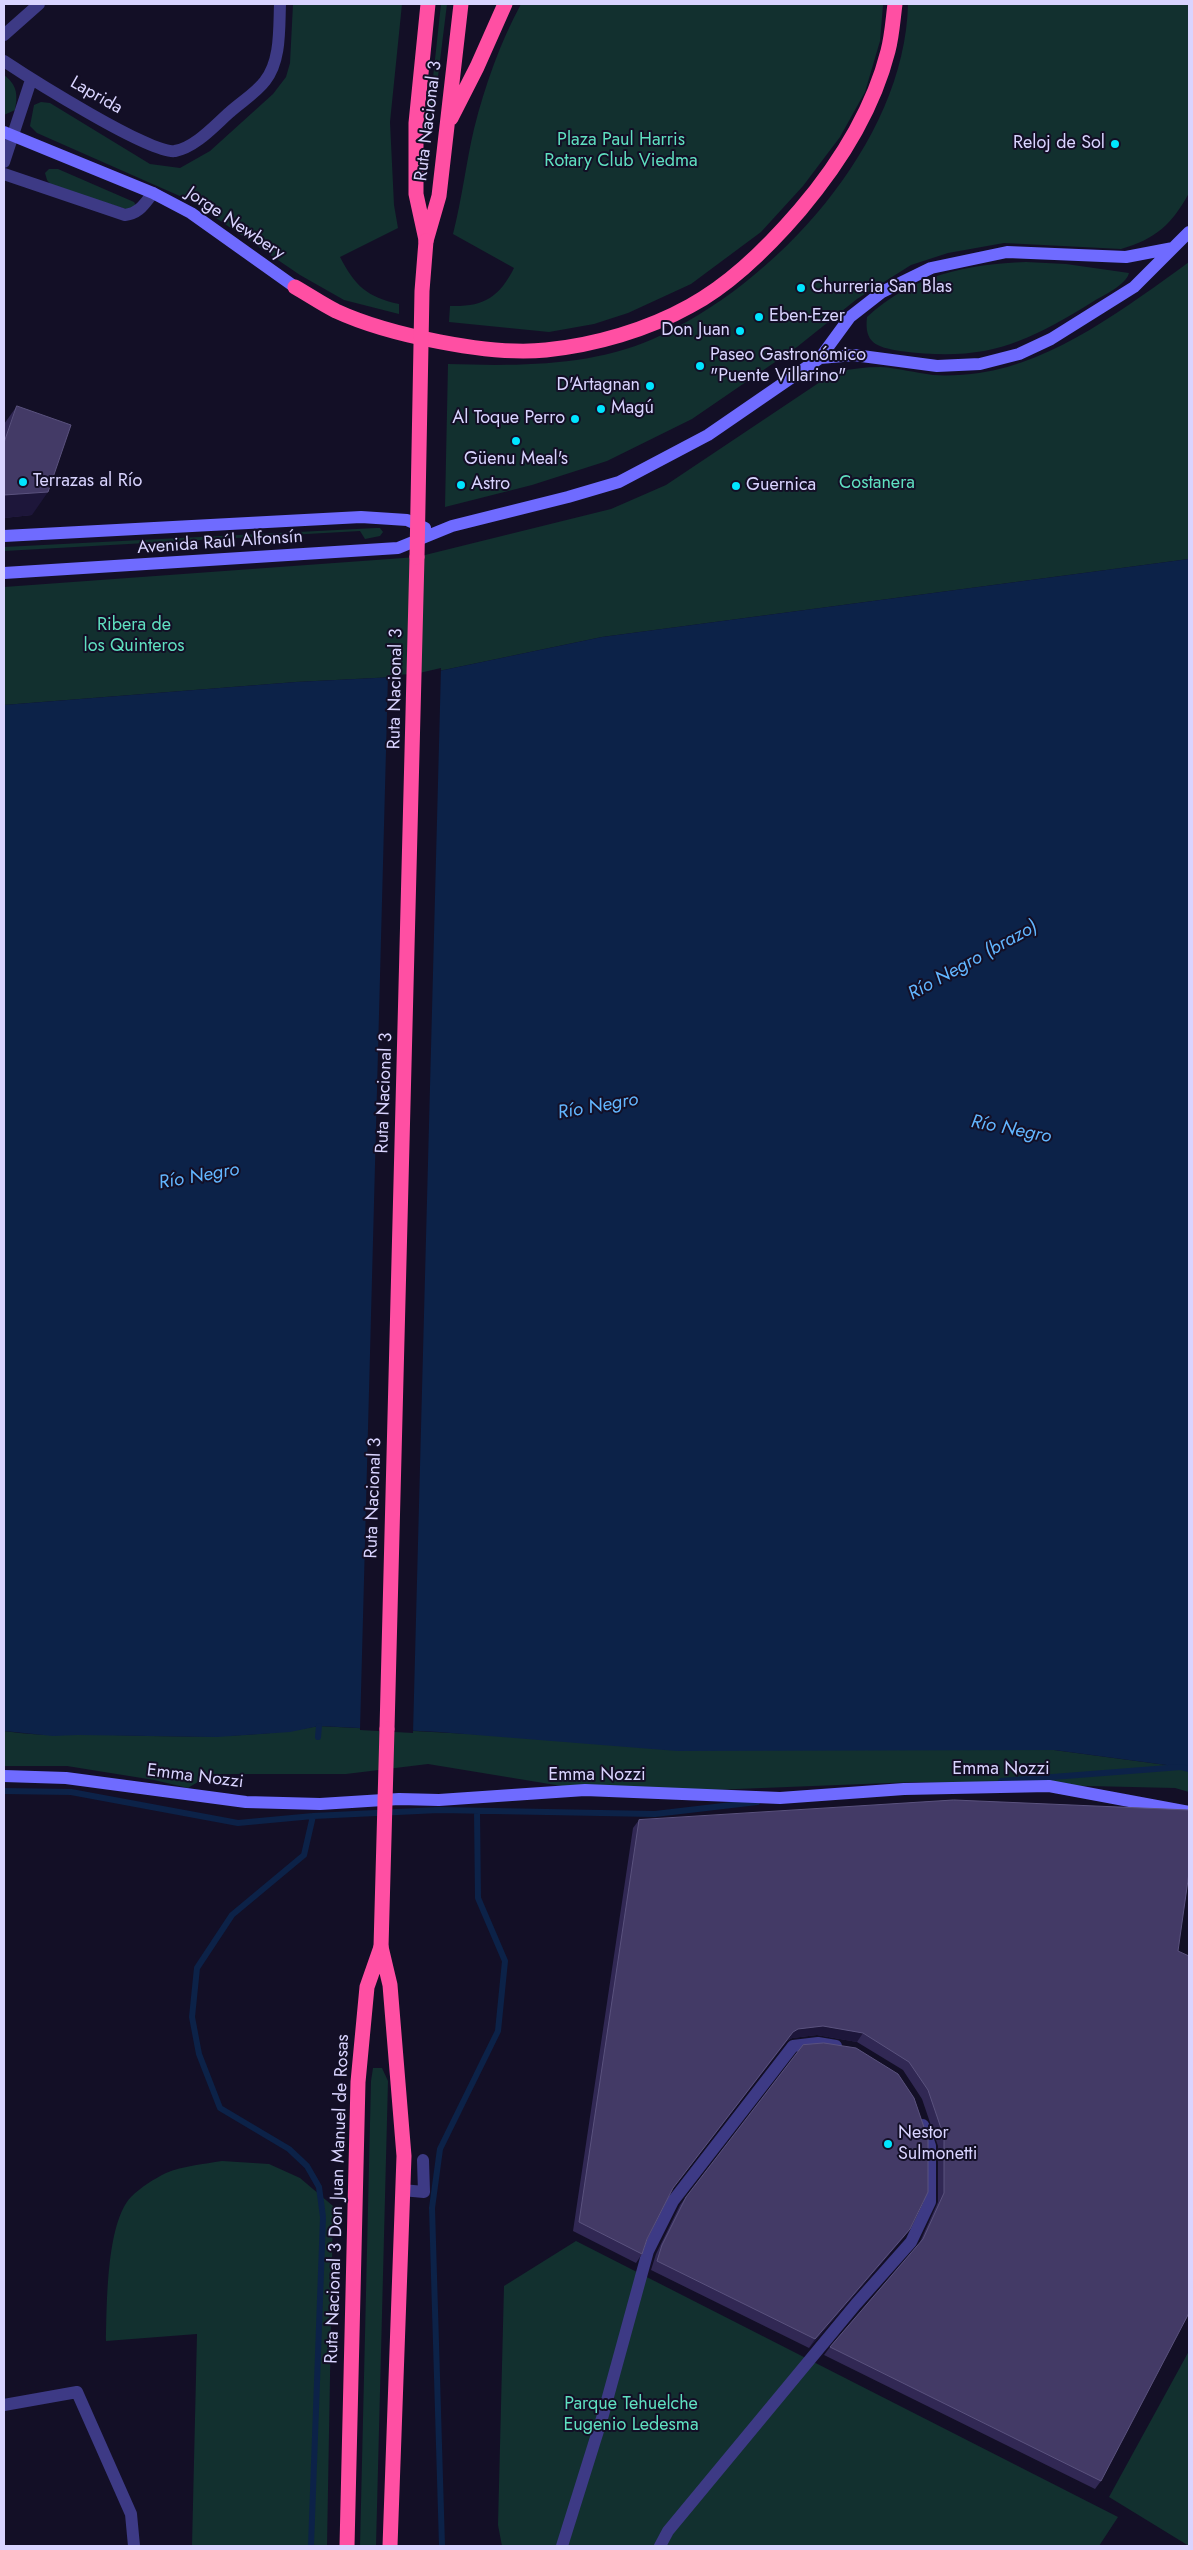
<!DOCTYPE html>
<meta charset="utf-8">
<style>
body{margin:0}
#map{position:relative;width:1193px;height:2550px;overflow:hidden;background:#130f26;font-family:Jost,sans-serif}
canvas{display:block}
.frame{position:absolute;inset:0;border:5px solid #d9d4ff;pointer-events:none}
</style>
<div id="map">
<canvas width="1193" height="2550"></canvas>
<div class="frame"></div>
</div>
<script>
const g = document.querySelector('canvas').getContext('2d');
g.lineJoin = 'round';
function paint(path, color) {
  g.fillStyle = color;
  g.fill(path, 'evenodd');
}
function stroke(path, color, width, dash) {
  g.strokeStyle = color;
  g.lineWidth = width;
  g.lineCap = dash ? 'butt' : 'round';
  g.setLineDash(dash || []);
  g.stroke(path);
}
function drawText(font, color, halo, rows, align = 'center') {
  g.font = font + ' Jost,sans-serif';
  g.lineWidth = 4;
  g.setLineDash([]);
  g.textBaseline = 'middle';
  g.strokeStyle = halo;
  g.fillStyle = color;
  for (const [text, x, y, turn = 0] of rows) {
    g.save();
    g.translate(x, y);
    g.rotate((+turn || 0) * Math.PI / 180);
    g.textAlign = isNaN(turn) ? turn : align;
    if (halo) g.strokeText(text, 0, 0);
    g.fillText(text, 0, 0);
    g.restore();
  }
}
paint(new Path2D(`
 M 293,4 L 402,4 L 390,122 L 394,205 L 398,228 L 340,257 C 355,286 367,297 399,304 L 399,314 L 344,300 L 300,275 L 191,201 L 37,133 L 30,126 L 34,105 L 41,102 L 50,103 L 150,164 L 180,168 L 210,151 L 273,94 L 286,77 L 290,63 Z
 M 441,4 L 447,4 L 432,125 L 429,133 L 428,124 Z
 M 521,4 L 883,4 L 883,5 L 880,41 L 865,92 L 840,137 L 803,186 L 761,232 L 691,284 L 628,313 L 594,324 L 549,332 L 449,322 L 450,306 C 483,307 499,298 514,268 L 453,234 C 462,199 466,163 474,129 C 485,85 500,43 521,4 Z
 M 908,4 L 1189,4 L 1189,193 C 1172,224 1156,239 1121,249 L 1004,243 L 948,253 L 911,265 L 857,299 L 797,347 L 692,419 L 607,461 L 532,485 L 445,507 L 448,364 C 515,366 590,367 653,339 C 775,285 905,143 908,4 Z
 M 4,75 C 17,85 18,94 15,110 L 4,115 Z
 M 49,169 L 58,169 L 134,202 L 137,207 L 126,209 L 52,186 L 47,180 L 45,173 Z
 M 1026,262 L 1066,264 L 1129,273 C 1126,285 1104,295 1094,301 C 1023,345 985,362 900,351 C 876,347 864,343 867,317 C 912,275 968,264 1026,262 Z
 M 1189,262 L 1189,559 L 602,637 L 415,676 L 296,682 L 4,705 L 4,587 L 417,557 L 611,509 L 666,485 L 835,372 C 850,369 865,367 881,367 C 898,368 916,373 933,375 C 947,376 965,375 979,373 C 1055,362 1128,306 1189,262 Z
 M 376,528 L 380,528 L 383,532 L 380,536 L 365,539 L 360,531 L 4,551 L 4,547 Z
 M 319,1726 L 470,1734 L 1054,1750 L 1189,1768 L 1189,1792 L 1175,1788 L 915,1782 L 686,1791 L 586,1790 L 428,1764 L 346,1774 L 211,1774 L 188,1788 L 154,1780 L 67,1766 L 4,1766 L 4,1731 C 41,1737 77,1734 114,1735 C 182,1737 251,1739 319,1726 Z
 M 373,2068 L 382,2068 L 388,2081 L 376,2546 L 360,2546 L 371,2081 Z
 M 222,2161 L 269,2164 L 300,2178 L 333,2206 L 327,2546 L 192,2546 L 197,2334 L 106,2341 C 107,2306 106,2223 131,2197 C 141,2187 154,2179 166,2173 C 183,2166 204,2164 222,2161 Z
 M 576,2241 L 1118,2517 L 1099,2546 L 502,2546 L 498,2525 L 504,2286 Z
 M 1189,2351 L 1189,2546 L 1109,2497 Z`), '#12302f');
paint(new Path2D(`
 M 1189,559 L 1189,1768 L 1054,1750 L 677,1751 L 439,1732 L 319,1726 L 290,1732 L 217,1737 L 78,1735 L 53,1736 L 4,1731 L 4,705 L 296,682 L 415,676 L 602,637 Z`), '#0c2248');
paint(new Path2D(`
 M 441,668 L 413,1733 L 360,1730 L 388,675 L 415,674 Z`), '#130f26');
stroke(new Path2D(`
 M 318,1737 L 319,1726
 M 1001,1781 L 1181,1767 L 1189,1769
 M 4,1791 L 71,1792 L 238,1823 L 313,1816 L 439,1810 L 655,1814 L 757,1802
 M 311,2546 L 323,2217 L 319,2187 L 307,2166 L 289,2149 L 220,2108 L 199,2054 L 192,2017 L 197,1968 L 232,1915 L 304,1855 L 313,1816
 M 442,2546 L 432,2208 L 440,2149 L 498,2031 L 505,1961 L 478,1898 L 477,1811`), '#0c2248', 6);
stroke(new Path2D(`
 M 402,2190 L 424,2192 L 423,2160
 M 562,2546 L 603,2415 L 648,2251 L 673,2201 L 793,2046 L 818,2043 L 836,2046
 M 660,2546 L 668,2531 L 856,2304 L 911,2242 L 930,2202 L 930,2146 L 923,2125`), '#3d3a85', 12);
stroke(new Path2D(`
 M 4,35 L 39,4
 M 4,61 C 28,77 153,156 175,151 C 196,147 215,125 230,112 C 241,102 256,93 265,81 C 281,61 279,29 280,4
 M 4,162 L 31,80
 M 4,174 L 125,215 C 140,213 144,204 153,193
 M 4,2405 L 77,2392 L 131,2514 L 134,2546`), '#3d3a85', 12);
stroke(new Path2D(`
 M 4,132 L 153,193 L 191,213 L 295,287
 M 820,358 L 854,355 L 937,366 L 980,364 L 1019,354 L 1051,339 L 1134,287 L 1189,232
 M 4,536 L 361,517 L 407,520 L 425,528
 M 4,573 L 398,548 L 452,526 L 568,497 L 619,482 L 708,435 L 820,358 L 850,317 L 882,292 L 931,268 L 1007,252 L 1126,257 L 1173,248
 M 4,1776 L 66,1778 L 246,1802 L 320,1804 L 399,1799 L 439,1800 L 585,1790 L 780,1798 L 904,1789 L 1049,1786 L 1189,1812`), '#6f6bff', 12);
stroke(new Path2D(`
 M 451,118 L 477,67 L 505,4
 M 426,240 L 416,194 L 416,123 L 428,4
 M 426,241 L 439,196 L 461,4
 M 295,287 C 309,295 322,304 336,311 C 388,335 490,356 546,350 C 595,345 647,330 690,306 C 731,284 770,245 800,210 C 839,164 873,110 888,51 C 892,36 893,19 895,4
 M 387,1729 L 417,557
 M 381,1947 L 390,1985 L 404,2156 L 390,2546
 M 347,2546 L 358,2082 L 367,1987 L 381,1947`), '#ff4fa3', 15);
stroke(new Path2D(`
 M 417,557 L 422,291 L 426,241
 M 381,1947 L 387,1729`), '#ff4fa3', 15);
paint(new Path2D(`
 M 17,406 L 32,515 L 4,518 L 4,424 Z
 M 954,1800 L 1101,2481 L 1095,2489 L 824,2355 L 830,2347 L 919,2244 L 938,2202 L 938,2146 L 922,2099 L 903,2070 L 857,2042 L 817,2035 L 792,2038 L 787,2041 L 671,2190 L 647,2239 L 642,2254 L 636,2263 L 573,2231 L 633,1828 L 639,1820 Z
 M 686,2197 L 910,2229 L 904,2237 L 809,2348 L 651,2270 L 656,2254 L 680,2205 Z`), '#312854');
paint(new Path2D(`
 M 48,492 L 32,515 L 4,518 L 4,495 Z
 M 823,2026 L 863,2033 L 857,2042 L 817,2035 L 792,2038 L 787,2041 L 667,2196 L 793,2032 L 798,2029 Z
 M 910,2229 L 904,2237 L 809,2348 L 815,2339 Z`), '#1d163a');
const building = new Path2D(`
 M 17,406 L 71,425 L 48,492 L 4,495 L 4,443 Z
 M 954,1800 L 1189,1810 L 1189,1873 L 1178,1951 L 1189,1956 L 1189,2313 L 1101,2481 L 830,2347 L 923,2239 L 944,2193 L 944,2137 L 928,2090 L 909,2062 L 863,2033 L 823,2026 L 798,2029 L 793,2032 L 673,2188 L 647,2239 L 642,2254 L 579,2222 L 639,1820 Z
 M 824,2043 L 856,2048 L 898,2074 L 914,2098 L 928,2139 L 928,2192 L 910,2229 L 815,2339 L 657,2261 L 662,2245 L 686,2197 L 803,2045 Z`);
paint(building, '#433a66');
stroke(building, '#5a527e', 1);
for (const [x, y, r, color] of [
 [1115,144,5,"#00e5ff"],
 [801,288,5,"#00e5ff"],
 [759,317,5,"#00e5ff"],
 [740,331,5,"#00e5ff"],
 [700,366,5,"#00e5ff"],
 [650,386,5,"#00e5ff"],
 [601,409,5,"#00e5ff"],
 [575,419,5,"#00e5ff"],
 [516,441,5,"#00e5ff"],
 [23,482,5,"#00e5ff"],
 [461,485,5,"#00e5ff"],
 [736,486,5,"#00e5ff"],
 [888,2144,5,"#00e5ff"]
]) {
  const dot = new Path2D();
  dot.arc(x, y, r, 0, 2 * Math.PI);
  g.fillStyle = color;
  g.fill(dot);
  stroke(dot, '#130f26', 2);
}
drawText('18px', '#d9d4ff', '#130f26', [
 ["Laprida",96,96,30],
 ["Ruta Nacional 3",429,121,-83],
 ["Jorge Newbery",235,224,34],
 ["Avenida Raúl Alfonsín",220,543,-4],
 ["Ruta Nacional 3",396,689,-89],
 ["Ruta Nacional 3",385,1093,-88],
 ["Ruta Nacional 3",374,1498,-88],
 ["Emma Nozzi",1001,1770],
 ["Emma Nozzi",597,1776],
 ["Emma Nozzi",195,1777,7],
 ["Ruta Nacional 3 Don Juan Manuel de Rosas",338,2199,-88]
]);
drawText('18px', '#5fe0c0', '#130f26', [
 ["Plaza Paul Harris",621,141],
 ["Rotary Club Viedma",621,162],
 ["Costanera",877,484],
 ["Ribera de",134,626],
 ["los Quinteros",134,647],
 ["Parque Tehuelche",631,2405],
 ["Eugenio Ledesma",631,2426]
]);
drawText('18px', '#d9d4ff', '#130f26', [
 ["Reloj de Sol",1105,144,"right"],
 ["Churreria San Blas",811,288],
 ["Eben-Ezer",769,317],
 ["Don Juan",730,331,"right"],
 ["Paseo Gastronómico",710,356],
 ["\"Puente Villarino\"",710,377],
 ["D'Artagnan",640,386,"right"],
 ["Magú",611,409],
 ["Al Toque Perro",565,419,"right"],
 ["Güenu Meal's",516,460,"center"],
 ["Terrazas al Río",33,482],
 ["Astro",471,485],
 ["Guernica",746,486],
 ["Nestor",898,2134],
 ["Sulmonetti",898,2155]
], 'left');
drawText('italic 19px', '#62b6ff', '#130f26', [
 ["Río Negro (brazo)",973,961,-29],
 ["Río Negro",598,1107,-10],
 ["Río Negro",1011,1130,11],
 ["Río Negro",199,1177,-10]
]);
</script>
